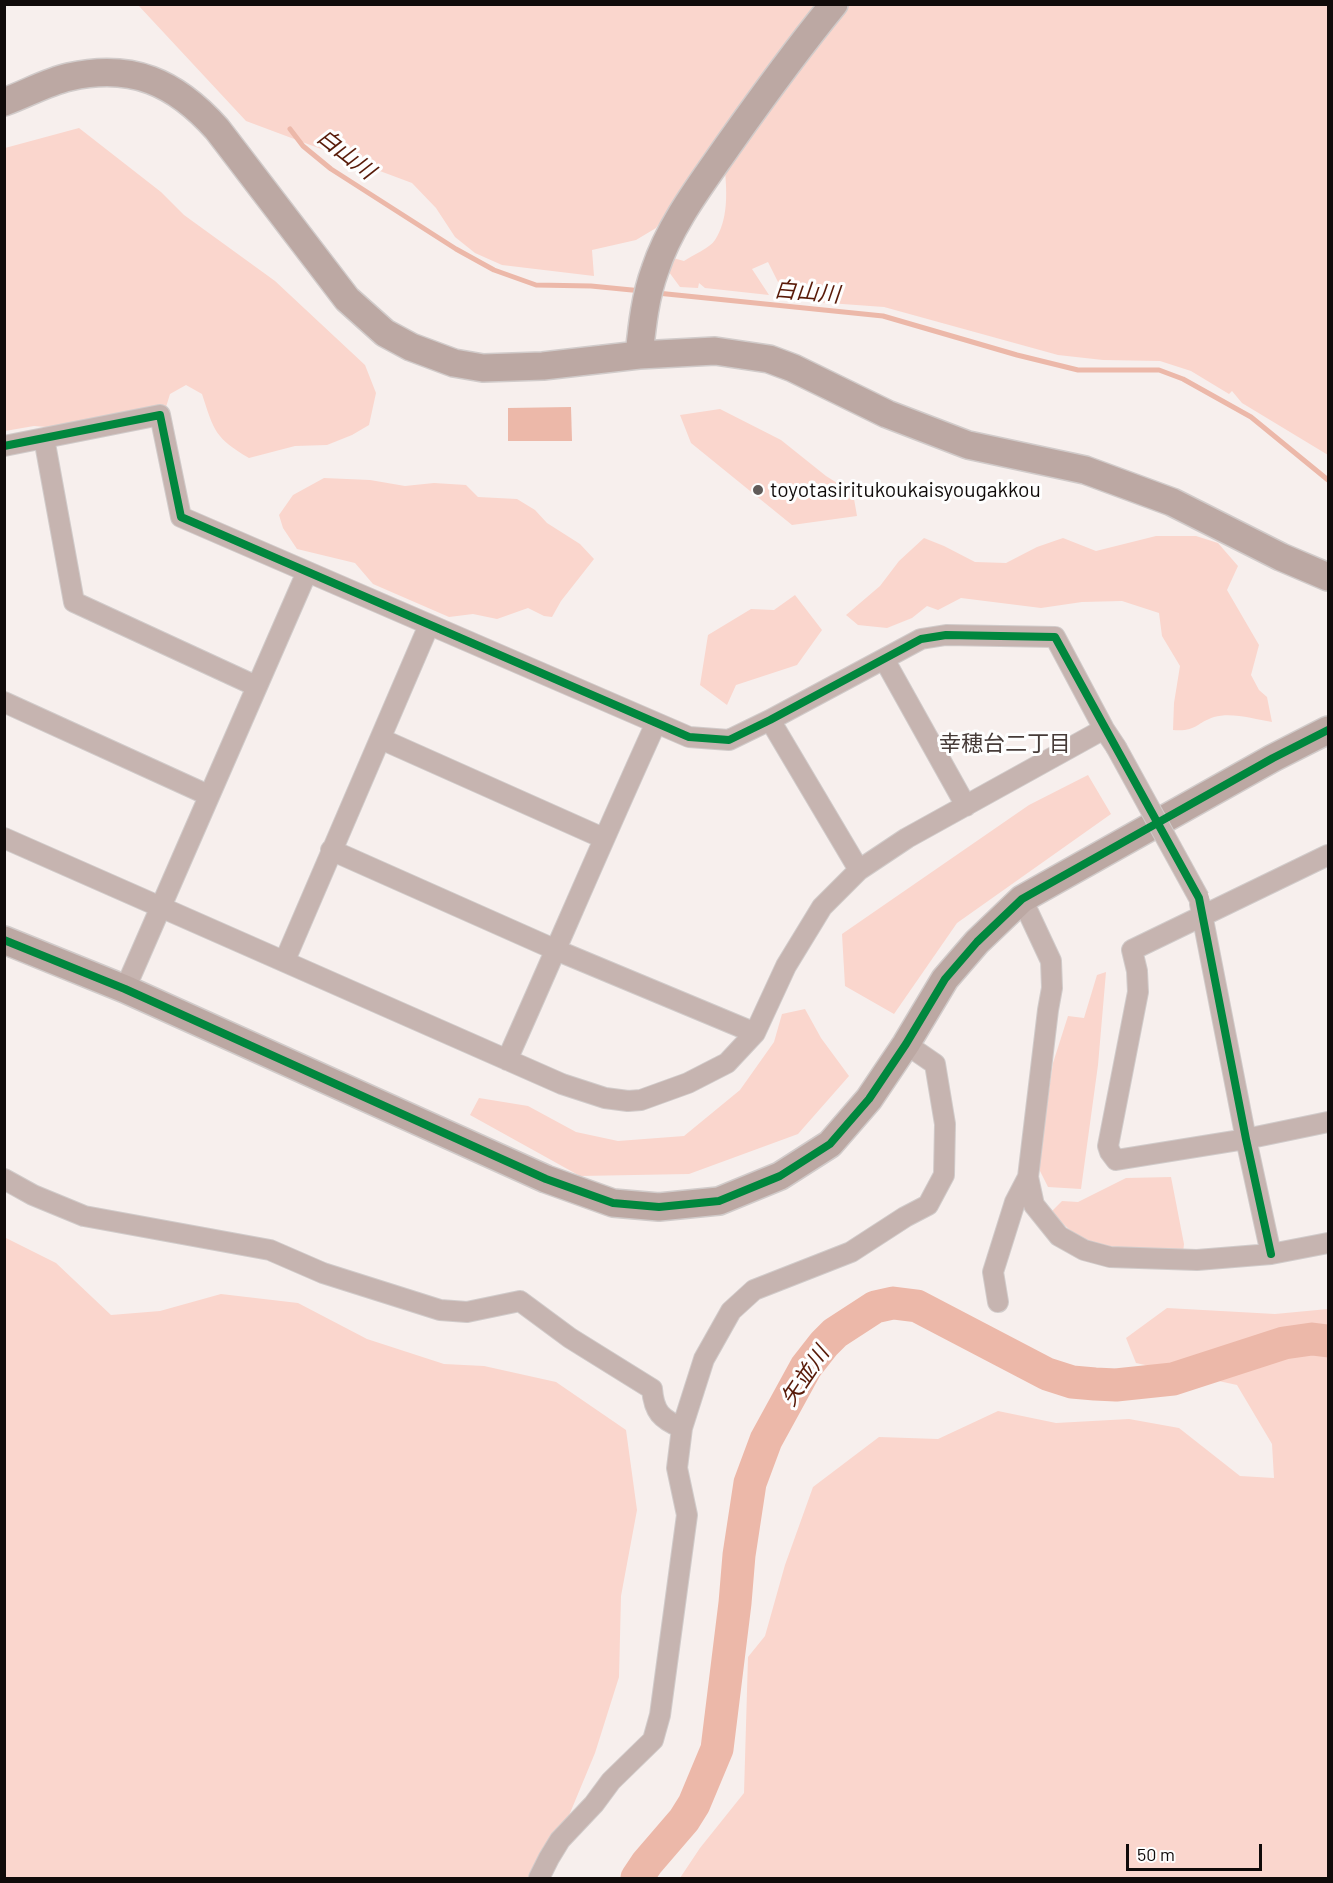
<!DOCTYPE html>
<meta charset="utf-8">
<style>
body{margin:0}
#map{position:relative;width:1333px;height:1883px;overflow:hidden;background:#f7efed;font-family:Barlow,sans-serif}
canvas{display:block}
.frame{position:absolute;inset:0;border:6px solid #100b0a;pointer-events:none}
.scale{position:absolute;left:1126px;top:1844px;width:136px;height:27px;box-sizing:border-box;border:3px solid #100b0a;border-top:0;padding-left:8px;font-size:18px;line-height:21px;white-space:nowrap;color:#100b0a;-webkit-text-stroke:4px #fefefe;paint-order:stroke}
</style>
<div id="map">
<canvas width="1333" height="1883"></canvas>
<div class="frame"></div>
<div class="scale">50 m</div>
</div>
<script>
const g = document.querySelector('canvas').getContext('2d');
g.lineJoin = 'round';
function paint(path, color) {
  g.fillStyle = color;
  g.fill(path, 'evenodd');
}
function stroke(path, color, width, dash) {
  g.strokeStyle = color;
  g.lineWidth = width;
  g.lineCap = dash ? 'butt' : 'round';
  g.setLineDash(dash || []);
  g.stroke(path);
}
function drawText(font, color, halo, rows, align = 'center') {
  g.font = font + ' Barlow,"Noto Sans JP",sans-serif';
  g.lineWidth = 6;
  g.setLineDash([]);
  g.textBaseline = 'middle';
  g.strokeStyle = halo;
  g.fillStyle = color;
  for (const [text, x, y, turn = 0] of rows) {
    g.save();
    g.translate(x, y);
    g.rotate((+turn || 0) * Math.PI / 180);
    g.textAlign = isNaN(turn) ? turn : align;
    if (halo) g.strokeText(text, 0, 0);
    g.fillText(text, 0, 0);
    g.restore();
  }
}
paint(new Path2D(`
 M 138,5 L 819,5 L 656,228 L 636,240 L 592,250 L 594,276 L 502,265 L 475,253 L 455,237 L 436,208 L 412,183 L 246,121 Z
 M 849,5 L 1328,5 L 1328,455 L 1242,403 L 1232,391 L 1229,394 L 1191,371 L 1160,361 L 1103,360 L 1058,355 L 884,307 L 801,301 L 778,282 L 768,262 L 752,269 L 769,295 L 705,288 L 699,283 L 698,288 L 680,287 L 666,268 L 673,258 L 684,261 C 693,255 710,248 715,240 C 728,220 727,194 725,171 L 800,64 Z
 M 79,128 L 161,192 L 184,215 L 275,281 L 365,365 L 376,393 L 369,425 L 352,435 L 327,445 L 295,446 L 249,458 C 215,438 214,431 202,394 L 186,385 L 170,394 L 166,407 L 47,427 L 34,426 L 5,431 L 5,148 Z
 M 720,409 L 781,440 L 826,476 L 853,493 L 857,516 L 792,525 L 691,443 L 680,415 Z
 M 324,478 L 370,480 L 405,486 L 434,483 L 466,485 L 478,497 L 517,499 L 535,510 L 547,523 L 580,544 L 594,559 L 561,601 L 552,617 L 544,616 L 528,608 L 497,619 L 473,614 L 449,617 L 373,584 L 355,563 L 297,549 L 283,528 L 279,515 L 293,495 Z
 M 1156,536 L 1196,536 L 1218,543 L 1238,566 L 1227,590 L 1259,645 L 1251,675 L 1259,690 L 1267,697 L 1272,722 C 1254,719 1232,712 1214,717 C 1196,723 1196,732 1173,730 L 1174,703 L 1180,666 L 1162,636 L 1159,613 L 1122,601 L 1082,602 L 1041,608 L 961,598 L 938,610 L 927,606 L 912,618 L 887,628 L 858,625 L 846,615 L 880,586 L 899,561 L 924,538 L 944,546 L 975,562 L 1006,563 L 1037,547 L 1063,538 L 1096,551 Z
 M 795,595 L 822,630 L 797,665 L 736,685 L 727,705 L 700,685 L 708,635 L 751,609 L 774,610 Z
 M 1088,775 L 1111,814 L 957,923 L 894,1014 L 845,986 L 842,934 L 1029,805 Z
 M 1106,972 L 1098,1065 L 1081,1189 L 1048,1187 L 1038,1167 L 1053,1063 L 1068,1016 L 1084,1018 L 1097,975 Z
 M 805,1009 L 821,1038 L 849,1076 L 798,1134 L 689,1174 L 580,1176 L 470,1115 L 479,1098 L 528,1106 L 576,1132 L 618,1141 L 684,1136 L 740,1090 L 774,1042 L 782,1014 Z
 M 1171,1177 L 1184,1244 L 1182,1261 L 1105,1264 L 1051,1212 L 1062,1201 L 1078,1202 L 1126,1178 Z
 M 4,1237 L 56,1263 L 111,1315 L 160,1311 L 221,1294 L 298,1303 L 367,1339 L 444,1364 L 484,1366 L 556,1382 L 626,1430 L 637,1510 L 621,1596 L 619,1677 L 595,1753 L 543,1878 L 5,1878 Z
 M 1167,1308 L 1275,1314 L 1328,1309 L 1328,1878 L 680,1878 L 700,1848 L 744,1793 L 748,1657 L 765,1636 L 785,1565 L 813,1487 L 879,1437 L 938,1439 L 998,1411 L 1056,1423 L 1129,1419 L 1179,1428 L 1240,1476 L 1274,1478 L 1272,1444 L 1237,1385 L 1136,1363 L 1126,1338 Z`), '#fad6cd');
paint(new Path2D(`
 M 571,407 L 572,441 L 508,441 L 508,408 Z`), '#ecb8a9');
stroke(new Path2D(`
 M 290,129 L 303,146 L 331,169 L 456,249 L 494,270 L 536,285 L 591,286 L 642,291
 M 657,293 L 883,316 L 1017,355 L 1078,370 L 1159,370 L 1183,379 L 1251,417 L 1328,480`), '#ecb8a9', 5);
stroke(new Path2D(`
 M 637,1878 L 647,1863 L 684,1820 L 694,1804 L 717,1749 L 735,1603 L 739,1555 L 750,1483 L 766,1440 L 806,1367 L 824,1344 L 835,1333 L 875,1307 L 893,1303 L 917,1306 L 1047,1374 L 1072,1382 L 1095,1384 L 1116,1385 L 1173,1379 L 1284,1343 L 1312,1339 L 1328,1341`), '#ecb8a9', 33);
const street = new Path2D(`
 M 44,438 L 74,602 L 256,686
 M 4,446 L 160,415 L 181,517 L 689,737 L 729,740 L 770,720 L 921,639 L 946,635 L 1055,637 L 1104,729 L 1116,747
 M 884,659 L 966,806
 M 4,702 L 208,795
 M 770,720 L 859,870
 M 381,739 L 603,838
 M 4,838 L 562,1084 L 605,1098 L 628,1101 L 641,1100 L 688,1083 L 727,1063 L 755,1033 L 786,966 L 822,907 L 859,870 L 907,838 L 1104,729
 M 331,850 L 556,950 L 755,1033
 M 1328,855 L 1132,950 L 1137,971 L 1138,992 L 1108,1146 L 1110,1152 L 1116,1160 L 1246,1139 L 1328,1122
 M 1022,899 L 1051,961 L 1052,988 L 1048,1010 L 1028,1177 L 1034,1205 L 1059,1236 L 1084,1250 L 1110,1257 L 1197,1260 L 1271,1254 L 1328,1243
 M 1200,904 L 1246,1139 L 1271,1254
 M 285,960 L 429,625
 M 125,989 L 307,572
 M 507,1060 C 557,948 605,835 656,723
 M 4,1179 L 33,1195 L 84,1216 L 270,1250 L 323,1273 L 440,1310 L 467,1312 L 520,1301 L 570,1338 L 652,1389 C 654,1412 661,1419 682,1428
 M 998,1302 L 993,1272 L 1015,1202 L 1028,1177
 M 539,1878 L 549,1858 L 560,1840 L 594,1804 L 611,1781 L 653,1740 L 660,1715 L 687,1515 L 677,1468 L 682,1428 L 704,1359 L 731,1311 L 754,1290 L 851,1252 L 905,1217 L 928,1205 L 944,1175 L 945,1124 L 935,1064 L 906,1044`);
const secondary = new Path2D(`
 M 4,102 C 26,94 47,82 69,77 C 132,63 175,82 217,129 L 347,299 L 385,333 L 411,347 L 454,363 L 483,368 L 543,366 L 639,355 L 715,351 L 769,359 L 793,368 L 887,414 L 968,445 L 1085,470 L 1172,502 L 1281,557 L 1328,577
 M 639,355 C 642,327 645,297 655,270 C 670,224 702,183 729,144 C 763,96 797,49 834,4
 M 4,940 L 125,989 L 546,1179 L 613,1203 L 659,1207 L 719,1201 L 780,1176 L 830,1144 L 869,1099 L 906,1044 L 945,979 L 977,942 L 1022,899 L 1273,758 L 1328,730`);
stroke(street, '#d1cbca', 22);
stroke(secondary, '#d1cbca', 30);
stroke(street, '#c6b4b0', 20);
stroke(secondary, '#bca8a3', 27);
const streetBridge = new Path2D(`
 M 1116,747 L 1199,898`);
stroke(streetBridge, '#d1cbca', 22, []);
stroke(streetBridge, '#c6b4b0', 20);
stroke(new Path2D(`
 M 4,446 L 160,415 L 181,517 L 689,737 L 729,740 L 770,720 L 921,639 L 946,635 L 1055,637 L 1199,898 L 1246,1139 L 1271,1254
 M 4,940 L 125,989 L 546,1179 L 613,1203 L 659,1207 L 719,1201 L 780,1176 L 830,1144 L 869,1099 L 906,1044 L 945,979 L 977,942 L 1022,899 L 1273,758 L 1328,730`), '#00873e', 8);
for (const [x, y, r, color] of [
 [758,490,6,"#615b59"]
]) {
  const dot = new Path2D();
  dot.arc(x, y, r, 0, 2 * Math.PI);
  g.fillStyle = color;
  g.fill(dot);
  stroke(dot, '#fefefe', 2);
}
drawText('21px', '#100b0a', '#fefefe', [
 ["toyotasiritukoukaisyougakkou",770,490]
], 'left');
drawText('italic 22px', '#581a08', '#fefefe', [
 ["白山川",346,154,38],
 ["白山川",807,292,5],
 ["矢並川",805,1376,-56]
]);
drawText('22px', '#463b38', '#fefefe', [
 ["幸穂台二丁目",1005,744]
]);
</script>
